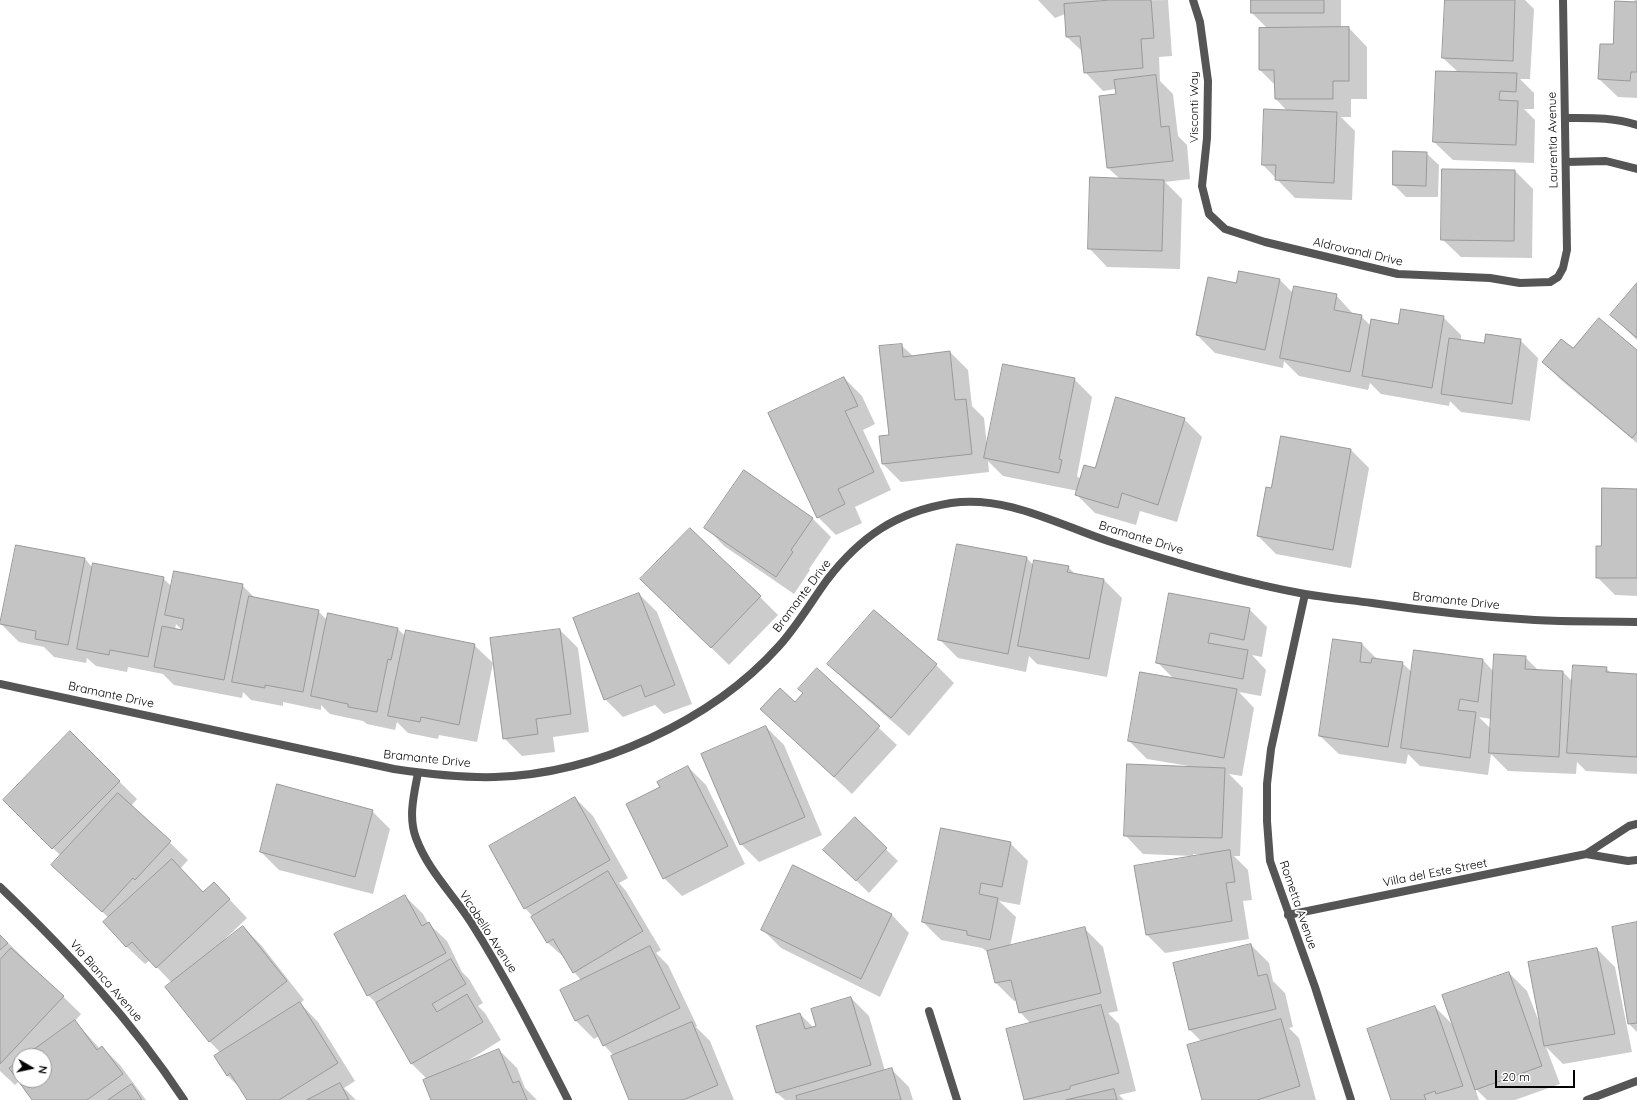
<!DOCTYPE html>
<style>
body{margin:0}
#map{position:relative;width:1637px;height:1100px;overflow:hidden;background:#fff;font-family:Quicksand,sans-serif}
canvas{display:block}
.north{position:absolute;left:12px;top:1048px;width:40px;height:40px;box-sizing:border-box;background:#fff;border:1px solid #999;border-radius:50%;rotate:99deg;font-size:11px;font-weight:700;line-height:16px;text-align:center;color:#000}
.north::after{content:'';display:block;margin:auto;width:14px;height:18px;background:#000;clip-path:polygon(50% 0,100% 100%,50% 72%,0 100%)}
.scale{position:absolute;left:1495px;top:1070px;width:80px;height:18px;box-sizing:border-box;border:2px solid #000;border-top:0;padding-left:5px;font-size:12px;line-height:14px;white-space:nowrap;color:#000;-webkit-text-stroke:3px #fff;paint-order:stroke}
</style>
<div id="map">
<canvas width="1637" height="1100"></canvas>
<div class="north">N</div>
<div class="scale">20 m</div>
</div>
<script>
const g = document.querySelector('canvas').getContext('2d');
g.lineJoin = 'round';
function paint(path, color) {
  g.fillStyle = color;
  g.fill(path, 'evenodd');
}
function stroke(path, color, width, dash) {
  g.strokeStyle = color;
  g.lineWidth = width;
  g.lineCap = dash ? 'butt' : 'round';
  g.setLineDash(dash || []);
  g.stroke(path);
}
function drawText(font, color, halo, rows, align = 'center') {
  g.font = font + ' Quicksand,sans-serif';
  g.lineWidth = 3.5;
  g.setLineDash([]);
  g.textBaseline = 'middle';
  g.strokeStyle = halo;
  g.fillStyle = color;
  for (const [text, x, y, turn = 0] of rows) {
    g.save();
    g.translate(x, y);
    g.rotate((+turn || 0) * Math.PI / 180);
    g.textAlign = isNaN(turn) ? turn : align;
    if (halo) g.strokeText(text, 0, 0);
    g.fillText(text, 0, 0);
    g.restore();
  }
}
paint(new Path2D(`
 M 1038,0 L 1102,0 L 1098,1 L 1168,0 L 1172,56 L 1159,57 L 1160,81 L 1173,94 L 1178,136 L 1187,145 L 1190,179 L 1165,182 L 1182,199 L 1180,269 L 1107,267 L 1089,248 L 1120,179 L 1108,168 L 1116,89 L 1103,91 L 1085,72 L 1083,52 L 1067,37 L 1065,14 L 1055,18 Z
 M 1252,0 L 1341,0 L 1341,28 L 1349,28 L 1367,47 L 1367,99 L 1351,99 L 1351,117 L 1341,117 L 1355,131 L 1352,200 L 1295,198 L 1263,165 L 1287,111 L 1276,99 L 1276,86 L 1260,70 L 1268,29 L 1252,13 Z
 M 1446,0 L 1525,0 L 1534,9 L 1530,79 L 1520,79 L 1534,93 L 1534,109 L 1524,109 L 1535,120 L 1534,163 L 1453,160 L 1434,142 L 1458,72 L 1443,58 Z
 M 1634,0 L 1637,0 L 1637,98 L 1618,97 L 1599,79 L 1614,45 L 1637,3 Z
 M 1426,153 L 1439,165 L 1438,197 L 1406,197 L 1394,185 Z
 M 1443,170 L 1515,171 L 1533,189 L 1532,258 L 1461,257 L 1442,239 Z
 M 1280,280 L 1294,294 L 1336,295 L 1354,315 L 1361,316 L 1371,326 L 1399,325 L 1443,317 L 1461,335 L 1461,341 L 1485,344 L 1520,340 L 1538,358 L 1530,421 L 1461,412 L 1450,401 L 1449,406 L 1381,394 L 1370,383 L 1368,390 L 1299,376 L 1284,361 L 1283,368 L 1215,353 L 1197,335 L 1237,285 Z
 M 1637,285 L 1637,340 L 1611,315 Z
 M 901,345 L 913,356 L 950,352 L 968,370 L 972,406 L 984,418 L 987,446 L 1074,379 L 1092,397 L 1077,476 L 1081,480 L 1095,470 L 1184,419 L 1202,437 L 1177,522 L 1140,511 L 1136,525 L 1095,513 L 1077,495 L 1078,491 L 1003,476 L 988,461 L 989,472 L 901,482 L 883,464 L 890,436 Z
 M 1574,350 L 1637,351 L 1637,443 L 1561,380 L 1543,362 Z
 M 844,378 L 862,396 L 875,424 L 863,430 L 891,490 L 855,507 L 862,523 L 836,535 L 818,517 Z
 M 1281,437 L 1351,450 L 1369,468 L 1351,568 L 1276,554 L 1258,536 L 1272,489 Z
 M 745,472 L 813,519 L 831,537 L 809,569 L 810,570 L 794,594 L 724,546 L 706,527 Z
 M 1637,490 L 1637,596 L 1615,595 L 1597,577 L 1602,547 Z
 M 1027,558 L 1034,566 L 1068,567 L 1076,575 L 1104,580 L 1122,598 L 1107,677 L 1037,664 L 1029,656 L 1026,672 L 958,658 L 940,640 Z
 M 85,559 L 93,568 L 163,578 L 172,587 L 242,585 L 256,599 L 318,611 L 327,620 L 397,628 L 405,636 L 474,645 L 493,663 L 477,742 L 439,735 L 438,739 L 408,733 L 397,722 L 395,730 L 367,724 L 363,721 L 330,714 L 321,705 L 321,710 L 283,702 L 283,706 L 251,700 L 243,692 L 242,698 L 174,685 L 163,674 L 128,667 L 127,672 L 96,666 L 87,658 L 86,663 L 54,657 L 44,647 L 19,642 L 1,624 ZM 176,624 L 183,631 L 175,630 Z
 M 639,594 L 657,612 L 692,704 L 664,714 L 655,705 L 623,717 L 605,699 Z
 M 659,597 L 760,597 L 778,615 L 729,665 Z
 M 1249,609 L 1267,627 L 1262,657 L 1252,655 L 1266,670 L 1261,696 L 1239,692 L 1254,708 L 1242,776 L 1229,774 L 1243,788 L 1240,856 L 1234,856 L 1248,870 L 1252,900 L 1243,901 L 1249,939 L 1165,953 L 1147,935 L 1206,855 L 1193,854 L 1193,856 L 1143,854 L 1125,835 L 1189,766 L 1147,759 L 1129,741 L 1173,678 L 1157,662 Z
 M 560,630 L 578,648 L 589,732 L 553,737 L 555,752 L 522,756 L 504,738 Z
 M 1362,644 L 1377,659 L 1402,663 L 1412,672 L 1483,660 L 1494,672 L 1525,657 L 1538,670 L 1563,672 L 1573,682 L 1606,668 L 1612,674 L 1637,675 L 1637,774 L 1586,771 L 1577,762 L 1576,774 L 1508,771 L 1491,754 L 1488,775 L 1420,766 L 1408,754 L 1406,764 L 1339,754 L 1320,736 ZM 1479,717 L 1491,719 L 1491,729 Z
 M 828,664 L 936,665 L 954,683 L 909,736 L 847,682 Z
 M 817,670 L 897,745 L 852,794 L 761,709 L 795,703 L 804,694 Z
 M 766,727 L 784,745 L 822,835 L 759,862 L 741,844 Z
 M 70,733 L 137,799 L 131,806 L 188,860 L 180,869 L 203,893 L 214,883 L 247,918 L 225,939 L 226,940 L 243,927 L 261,945 L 304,1000 L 300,1003 L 318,1022 L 355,1081 L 344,1088 L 356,1100 L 248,1100 L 241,1089 L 227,1075 L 221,1053 L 210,1042 L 172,983 L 150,960 L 145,964 L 126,946 L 109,918 L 71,883 L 61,856 L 4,800 Z
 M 688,767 L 706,785 L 745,864 L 682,896 L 664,878 L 661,788 Z
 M 575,798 L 593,816 L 628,878 L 619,883 L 626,891 L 661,950 L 656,953 L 668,965 L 697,1026 L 696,1027 L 710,1041 L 734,1100 L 630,1100 L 614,1056 L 604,1045 L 599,1036 L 594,1039 L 576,1021 L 561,990 L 581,980 L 574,972 L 567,960 L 548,943 L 533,917 L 525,908 Z
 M 372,811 L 390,829 L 373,894 L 279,870 L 261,852 Z
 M 855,819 L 898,861 L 869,893 L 837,862 Z
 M 1010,843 L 1028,861 L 1020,905 L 999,901 L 1016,917 L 1010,947 L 1084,928 L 1103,947 L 1118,1011 L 1108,1013 L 1119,1024 L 1136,1091 L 1119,1095 L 1124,1100 L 1025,1100 L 1007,1030 L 1031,1024 L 1020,1012 L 1017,1000 L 1014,1001 L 996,983 L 989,953 L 982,948 L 941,940 L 923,922 Z
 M 405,896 L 423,914 L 428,923 L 447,941 L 462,972 L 469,979 L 483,1003 L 478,1006 L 485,1013 L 501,1040 L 461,1065 L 499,1050 L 517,1068 L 525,1088 L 537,1100 L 432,1100 L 427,1079 L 412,1064 L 379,1006 L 368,995 Z
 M 891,914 L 909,933 L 880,997 L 781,948 L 763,930 Z
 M 1637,923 L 1637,1032 L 1629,1024 Z
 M 0,935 L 81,1014 L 75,1021 L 100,1049 L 102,1047 L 120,1065 L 146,1100 L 33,1100 L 19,1081 L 15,1085 L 0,1071 ZM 20,1056 L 44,1056 L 44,1080 L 20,1080 Z
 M 1251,945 L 1269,963 L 1273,981 L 1285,993 L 1293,1027 L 1289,1028 L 1299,1038 L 1316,1100 L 1203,1100 L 1202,1042 L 1190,1030 Z
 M 1597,949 L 1615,967 L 1632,1052 L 1563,1064 L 1546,1047 L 1560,1084 L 1515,1100 L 1487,1100 L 1475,1088 L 1479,1100 L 1393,1100 L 1435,1007 L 1454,1026 L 1509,973 L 1527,991 L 1543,1032 Z
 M 851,998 L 869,1016 L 885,1071 L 891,1069 L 909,1087 L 913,1100 L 785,1100 L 777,1093 L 800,1014 L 813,1027 L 817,1026 Z`), '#0003');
const building = new Path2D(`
 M 1111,0 L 1151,0 L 1154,38 L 1141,39 L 1143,68 L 1084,73 L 1080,36 L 1066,37 L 1064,4 Z
 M 1251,0 L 1324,0 L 1324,13 L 1251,13 Z
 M 1445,0 L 1515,0 L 1513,61 L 1442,58 Z
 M 1615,1 L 1637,2 L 1637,72 L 1631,72 L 1630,81 L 1598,79 L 1600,44 L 1613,44 Z
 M 1349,27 L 1349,81 L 1333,81 L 1333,99 L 1275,99 L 1274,70 L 1259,70 L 1259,28 Z
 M 1436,71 L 1517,73 L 1516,92 L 1500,91 L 1499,100 L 1518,101 L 1516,145 L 1433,142 Z
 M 1156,75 L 1161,127 L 1169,126 L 1173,161 L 1107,168 L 1099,96 L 1116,94 L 1114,80 Z
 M 1264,109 L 1337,112 L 1334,183 L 1275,180 L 1276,165 L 1262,165 Z
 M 1393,151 L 1427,152 L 1426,186 L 1393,185 Z
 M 1442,169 L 1515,170 L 1514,241 L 1441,240 Z
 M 1090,177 L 1164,180 L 1162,251 L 1088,249 Z
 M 1239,271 L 1280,279 L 1265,350 L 1196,335 L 1208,277 L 1236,283 Z
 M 1637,283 L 1637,338 L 1610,315 Z
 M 1294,286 L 1337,294 L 1334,310 L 1362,315 L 1350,372 L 1280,358 Z
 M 1401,309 L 1444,316 L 1432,388 L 1362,376 L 1371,319 L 1398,324 Z
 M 1599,318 L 1637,350 L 1637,432 L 1632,438 L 1542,362 L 1561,339 L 1573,348 Z
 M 1486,334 L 1521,339 L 1512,404 L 1441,394 L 1449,338 L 1484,343 Z
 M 902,344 L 903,357 L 950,351 L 955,400 L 966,399 L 972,454 L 882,464 L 879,436 L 889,435 L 879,346 Z
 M 1003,364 L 1075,378 L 1059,459 L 1062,460 L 1059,473 L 984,458 Z
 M 844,377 L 858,406 L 845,411 L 874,472 L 838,489 L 845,504 L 817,518 L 768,413 Z
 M 1116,397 L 1185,418 L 1158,505 L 1122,493 L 1118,508 L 1075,495 L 1084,465 L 1095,468 Z
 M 1281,436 L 1351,449 L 1333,550 L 1257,536 L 1266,487 L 1271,488 Z
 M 744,470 L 813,518 L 791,550 L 793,552 L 776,577 L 704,528 Z
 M 1602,488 L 1637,489 L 1637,578 L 1596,578 L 1596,546 L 1601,546 Z
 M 690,528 L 761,596 L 711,648 L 640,579 Z
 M 957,544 L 1027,557 L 1008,654 L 938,640 Z
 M 16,545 L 85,558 L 68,645 L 35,639 L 36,631 L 0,624 Z
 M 1034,560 L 1069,566 L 1067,572 L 1104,579 L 1089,659 L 1018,646 Z
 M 93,563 L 164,577 L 148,657 L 110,650 L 109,655 L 77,649 Z
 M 174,571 L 243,584 L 224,680 L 154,667 L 162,626 L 182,630 L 184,619 L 165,615 Z
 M 639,593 L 675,685 L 645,697 L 641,685 L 604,700 L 573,618 Z
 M 1169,593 L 1250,608 L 1244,640 L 1210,633 L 1208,643 L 1248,650 L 1243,679 L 1156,663 Z
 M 249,596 L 319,610 L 303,692 L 265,685 L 265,688 L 232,682 Z
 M 874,610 L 937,664 L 891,718 L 827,664 Z
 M 328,613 L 398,628 L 391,660 L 388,659 L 377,712 L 348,707 L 348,704 L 311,696 Z
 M 560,629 L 571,714 L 536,719 L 538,734 L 503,739 L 490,638 Z
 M 406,630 L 475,644 L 459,725 L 421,717 L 420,722 L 388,716 Z
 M 1333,639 L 1362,643 L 1360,662 L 1371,663 L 1372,658 L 1403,662 L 1388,747 L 1319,736 Z
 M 1414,650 L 1483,659 L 1478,702 L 1460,699 L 1458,710 L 1476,712 L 1470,758 L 1401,748 Z
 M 1494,654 L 1526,656 L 1525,669 L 1563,671 L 1559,757 L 1489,753 Z
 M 1573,665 L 1607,667 L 1606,672 L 1637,674 L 1637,757 L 1567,753 Z
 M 817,668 L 880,726 L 834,777 L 760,709 L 780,688 L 795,702 L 803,693 L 798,689 Z
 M 1140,672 L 1237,689 L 1224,758 L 1128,741 Z
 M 766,726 L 805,817 L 740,845 L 701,754 Z
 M 70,731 L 120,781 L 52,849 L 3,800 Z
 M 1127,764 L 1225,768 L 1222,838 L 1124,836 Z
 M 688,766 L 728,846 L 663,879 L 626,804 L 660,787 L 657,782 Z
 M 277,784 L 373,810 L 355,877 L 260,852 Z
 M 118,793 L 171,841 L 135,880 L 133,878 L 102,912 L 51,865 Z
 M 575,797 L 610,860 L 524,909 L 489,846 Z
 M 855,817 L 887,848 L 856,881 L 823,850 Z
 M 941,828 L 1011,842 L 1002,887 L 981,883 L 979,894 L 998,898 L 990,940 L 967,935 L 967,931 L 922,922 Z
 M 1230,850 L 1235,882 L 1226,883 L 1232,921 L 1146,935 L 1134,866 Z
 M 172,859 L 203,892 L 214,882 L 230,899 L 156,968 L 132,942 L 126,947 L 103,922 Z
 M 793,865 L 892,914 L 861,979 L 761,930 Z
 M 608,871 L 643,931 L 573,973 L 553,939 L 547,943 L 531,917 Z
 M 405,895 L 422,926 L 429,922 L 446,953 L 367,996 L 334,934 Z
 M 1637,922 L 1637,1023 L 1628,1024 L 1612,927 Z
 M 243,926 L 287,981 L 209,1042 L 165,987 Z
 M 1085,927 L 1101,993 L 1019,1013 L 1011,980 L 995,983 L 987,951 Z
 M 0,935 L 8,943 L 0,950 Z
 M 1251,944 L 1258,976 L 1267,974 L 1276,1009 L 1189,1030 L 1173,963 Z
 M 650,946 L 680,1008 L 603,1046 L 588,1015 L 575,1021 L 560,990 Z
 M 11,948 L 64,996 L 0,1064 L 0,960 Z
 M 1597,948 L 1615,1034 L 1544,1046 L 1528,962 Z
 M 451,959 L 466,984 L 432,1004 L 437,1012 L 467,994 L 483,1022 L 411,1064 L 376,1003 Z
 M 1509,972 L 1542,1066 L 1475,1090 L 1442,995 Z
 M 851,997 L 871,1065 L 776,1093 L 756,1026 L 800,1013 L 805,1029 L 816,1026 L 811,1009 Z
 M 300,1002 L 338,1063 L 279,1100 L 247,1100 L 230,1073 L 227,1076 L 214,1056 Z
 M 1101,1005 L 1119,1073 L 1070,1086 L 1070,1089 L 1024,1100 L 1006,1029 Z
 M 1435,1006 L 1463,1086 L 1436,1094 L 1435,1091 L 1424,1095 L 1426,1100 L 1391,1100 L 1367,1029 Z
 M 1281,1019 L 1300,1086 L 1257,1100 L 1202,1100 L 1187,1045 Z
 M 75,1020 L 97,1050 L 102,1046 L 123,1074 L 87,1100 L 32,1100 L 9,1068 L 20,1060 L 20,1080 L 44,1080 L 44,1056 L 25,1056 Z
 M 692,1022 L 718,1085 L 683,1100 L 629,1100 L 611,1056 Z
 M 499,1049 L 513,1083 L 519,1081 L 527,1100 L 431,1100 L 423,1080 Z
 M 892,1068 L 901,1100 L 797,1100 L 796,1096 Z
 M 340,1083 L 349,1100 L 307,1100 Z
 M 132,1084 L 142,1100 L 108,1100 Z
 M 1114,1089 L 1117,1100 L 1066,1100 Z`);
paint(building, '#c4c4c4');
stroke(building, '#999', 1);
stroke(new Path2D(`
 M 1193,0 L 1200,22 L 1208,81 L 1207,138 L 1202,186 L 1209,214 L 1225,229 L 1265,242 L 1398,274 L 1490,278 L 1520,283 L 1550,282 L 1558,277 L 1563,268 L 1567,250 L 1563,0
 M 1565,118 C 1589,118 1614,117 1637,125
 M 1566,162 L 1606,161 L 1637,169
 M 1305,594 L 1271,749 L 1267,784 L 1267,821 L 1270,861 L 1315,987 L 1351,1100
 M 0,684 L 394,769 C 428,774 461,778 495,777 C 596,774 712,721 779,646 C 797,626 811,602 827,580 C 860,537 896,512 951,503 C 1006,495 1057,524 1108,541 C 1172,562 1238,582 1305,594 C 1327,598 1350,600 1372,603 C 1426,611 1481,617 1535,620 C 1569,622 1603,621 1637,622
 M 418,773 C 414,794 408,817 416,838 C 428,871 454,895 472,924 C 508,981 538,1041 568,1100
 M 1586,854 L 1629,826 L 1637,824
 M 0,887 C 68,952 132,1021 184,1100
 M 1288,915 L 1586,854 L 1628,861 L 1637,860
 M 929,1011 L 957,1100
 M 1587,1100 L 1637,1081`), '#555', 8);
drawText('12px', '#000', '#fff', [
 ["Visconti Way",1194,107,-90],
 ["Laurentia Avenue",1553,140,-91],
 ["Aldrovandi Drive",1358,252,13],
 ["Bramante Drive",1141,538,17],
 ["Bramante Drive",802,596,-53],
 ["Bramante Drive",1456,601,6],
 ["Bramante Drive",111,695,12],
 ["Bramante Drive",427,759,6],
 ["Villa del Este Street",1435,873,-11],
 ["Rometta Avenue",1298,905,71],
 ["Vicobello Avenue",488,932,57],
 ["Via Bianca Avenue",106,981,49]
]);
</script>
